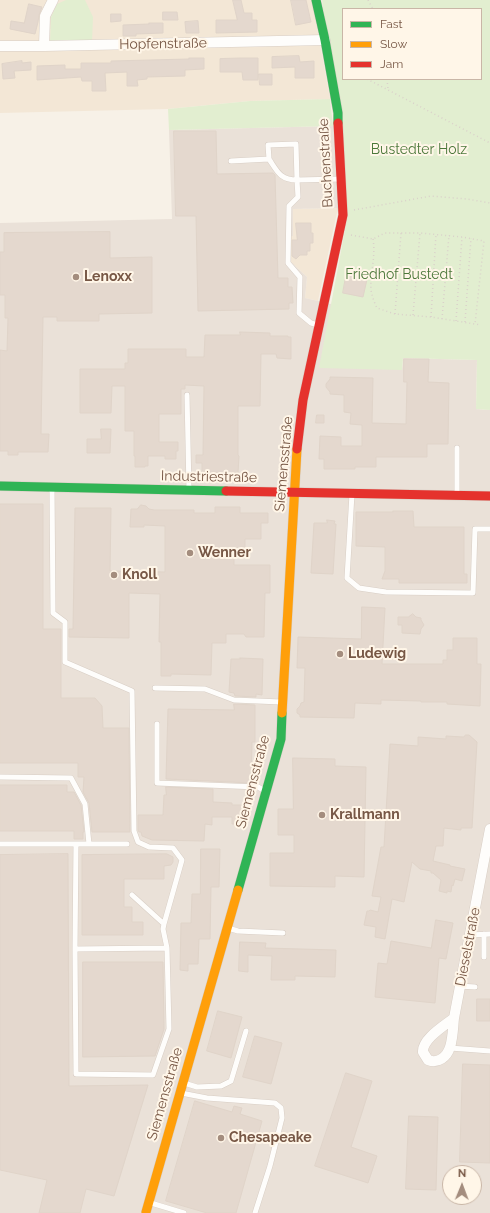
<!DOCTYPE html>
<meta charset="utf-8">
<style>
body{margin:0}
#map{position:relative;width:490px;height:1213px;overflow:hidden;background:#f7f1e7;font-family:Raleway,sans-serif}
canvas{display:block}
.legend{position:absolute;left:342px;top:8px;width:140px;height:72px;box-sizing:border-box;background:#fff6e8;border:1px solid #c9b6a7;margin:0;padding:5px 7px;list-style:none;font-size:12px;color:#775745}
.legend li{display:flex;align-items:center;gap:8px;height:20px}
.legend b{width:20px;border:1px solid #c9b6a7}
.north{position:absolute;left:442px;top:1165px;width:40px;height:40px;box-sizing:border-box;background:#fff6e8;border:1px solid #c9b6a7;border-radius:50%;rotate:1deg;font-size:11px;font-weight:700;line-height:16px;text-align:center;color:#775745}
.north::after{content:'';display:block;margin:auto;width:14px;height:18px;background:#a48d7e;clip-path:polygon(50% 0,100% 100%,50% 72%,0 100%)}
</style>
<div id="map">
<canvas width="490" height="1213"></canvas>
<ul class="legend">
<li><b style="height:5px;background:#30b455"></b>Fast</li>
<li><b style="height:5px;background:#ff9f0a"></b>Slow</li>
<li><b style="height:5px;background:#e5322d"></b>Jam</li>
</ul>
<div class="north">N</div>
</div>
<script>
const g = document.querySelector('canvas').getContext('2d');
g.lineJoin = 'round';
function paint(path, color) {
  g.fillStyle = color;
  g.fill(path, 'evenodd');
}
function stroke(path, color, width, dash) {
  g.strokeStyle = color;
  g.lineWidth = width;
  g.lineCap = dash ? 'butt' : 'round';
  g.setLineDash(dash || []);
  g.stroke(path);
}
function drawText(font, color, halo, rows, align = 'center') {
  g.font = font + ' Raleway,sans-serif';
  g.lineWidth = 4;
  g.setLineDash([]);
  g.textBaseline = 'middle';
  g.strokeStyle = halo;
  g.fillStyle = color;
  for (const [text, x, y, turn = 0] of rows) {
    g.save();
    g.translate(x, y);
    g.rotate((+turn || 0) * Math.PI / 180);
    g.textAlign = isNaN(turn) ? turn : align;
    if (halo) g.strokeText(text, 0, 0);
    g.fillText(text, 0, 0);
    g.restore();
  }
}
paint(new Path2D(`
 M 0,0 L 312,0 L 330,99 L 250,101 L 168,109 L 0,113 Z
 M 338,208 L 318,301 L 305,298 L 307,277 L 291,262 L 291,236 L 293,236 L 293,209 Z`), '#f3e7d6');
paint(new Path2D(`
 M 333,126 L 338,208 L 293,209 L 293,236 L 291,236 L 291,262 L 307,277 L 305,298 L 331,304 L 402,370 L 403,358 L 477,360 L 476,409 L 490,410 L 490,1213 L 0,1213 L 0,223 L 172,219 L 169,130 ZM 450,1173 L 474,1173 L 474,1197 L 450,1197 Z`), '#eae1d8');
paint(new Path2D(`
 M 66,0 L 85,0 L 93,17 L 92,42 L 50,43 L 51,17 L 57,4 Z
 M 322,0 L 490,0 L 490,410 L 476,409 L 477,360 L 403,358 L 402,370 L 319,368 L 348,214 ZM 343,9 L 481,9 L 481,79 L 343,79 Z
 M 330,99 L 333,126 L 169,130 L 168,109 L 250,101 Z`), '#e2eed0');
const building = new Path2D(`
 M 233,0 L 241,0 L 244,13 L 252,13 L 252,20 L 257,20 L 257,32 L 216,33 L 216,20 L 237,20 Z
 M 291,0 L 306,0 L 311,22 L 296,25 Z
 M 29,4 L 42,7 L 39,15 L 38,22 L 35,34 L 10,29 L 11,21 L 24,23 Z
 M 163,12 L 177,12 L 178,20 L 163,20 Z
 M 111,14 L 121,14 L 121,21 L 111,22 Z
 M 198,21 L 199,33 L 186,33 L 185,22 Z
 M 149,23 L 163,23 L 163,33 L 136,34 L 136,36 L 123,36 L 123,25 L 149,24 Z
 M 299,56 L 300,62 L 314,61 L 314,78 L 295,78 L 295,67 L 272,68 L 272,57 Z
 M 189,58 L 204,58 L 204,69 L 185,70 L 185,76 L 147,77 L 147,79 L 137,80 L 138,86 L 127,86 L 127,72 L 105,73 L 106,91 L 92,91 L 92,81 L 82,81 L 81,77 L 37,80 L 37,66 L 65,65 L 65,69 L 81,69 L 81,63 L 111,63 L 111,61 L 189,59 Z
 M 242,58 L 258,58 L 258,80 L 243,80 L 242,72 L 220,72 L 220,59 Z
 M 22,61 L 22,63 L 31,62 L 31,70 L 14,71 L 15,78 L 3,79 L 2,64 Z
 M 259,74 L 272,74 L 272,85 L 260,85 Z
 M 174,131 L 216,131 L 217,174 L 273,173 L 275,175 L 278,278 L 288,278 L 288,287 L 292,287 L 293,303 L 289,303 L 289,309 L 198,311 L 196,216 L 176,216 Z
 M 296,223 L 311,223 L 311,233 L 313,233 L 313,243 L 310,243 L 310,251 L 307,251 L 307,255 L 300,255 L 296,259 L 292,256 L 292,240 L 297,240 Z
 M 110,232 L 110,258 L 152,257 L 152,313 L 99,314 L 99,321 L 57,321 L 57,317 L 43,317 L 41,434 L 49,434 L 48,452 L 18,452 L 18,455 L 8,455 L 8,451 L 0,451 L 0,350 L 7,351 L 8,318 L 5,318 L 5,295 L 0,295 L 0,252 L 4,252 L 4,233 Z
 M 347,271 L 368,275 L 363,297 L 343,293 Z
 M 240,332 L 270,333 L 270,336 L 288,336 L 288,337 L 291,337 L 291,359 L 277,358 L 276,354 L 261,354 L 260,406 L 238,406 L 238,455 L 239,456 L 238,473 L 202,472 L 202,463 L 196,463 L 196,455 L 203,455 L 204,386 L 185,385 L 185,389 L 181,389 L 181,414 L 159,414 L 159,442 L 178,442 L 178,451 L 176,451 L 176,459 L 165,459 L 165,456 L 148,456 L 148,466 L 145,466 L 145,467 L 135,467 L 135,456 L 134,456 L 134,431 L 125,431 L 125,386 L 112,386 L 111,413 L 80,413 L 80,369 L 125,369 L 125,363 L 128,363 L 128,349 L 186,349 L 186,357 L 204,357 L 205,335 L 240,335 Z
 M 404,359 L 429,359 L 428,382 L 449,383 L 448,444 L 427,444 L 427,457 L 376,457 L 376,467 L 355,467 L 355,469 L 324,469 L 324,459 L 319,459 L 320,436 L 341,437 L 341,446 L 362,446 L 362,425 L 350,424 L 351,413 L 344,412 L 344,395 L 330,394 L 330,392 L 326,387 L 326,384 L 330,379 L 330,377 L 373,378 L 372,423 L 406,424 L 407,382 L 404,382 Z
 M 317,415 L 324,415 L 324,423 L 316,423 Z
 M 101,429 L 111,429 L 110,453 L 87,453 L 87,439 L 101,439 Z
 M 0,504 L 43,504 L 43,629 L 61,629 L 61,698 L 95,698 L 102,706 L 103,728 L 129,728 L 130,832 L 92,832 L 89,803 L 83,792 L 84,777 L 78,777 L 78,763 L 0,763 Z
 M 141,505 L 146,506 L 149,509 L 154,510 L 194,510 L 194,513 L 215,513 L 215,507 L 240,507 L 240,513 L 268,513 L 268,523 L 261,523 L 261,539 L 245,539 L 245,547 L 234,548 L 234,565 L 270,565 L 270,593 L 265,593 L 264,637 L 246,637 L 244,634 L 226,634 L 226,643 L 212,643 L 211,675 L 171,674 L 171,676 L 161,676 L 161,642 L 159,642 L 160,594 L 129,593 L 129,638 L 69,637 L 69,629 L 73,629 L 75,508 L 111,508 L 110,571 L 165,572 L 165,526 L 144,525 L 144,527 L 130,527 L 131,509 L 137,509 Z
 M 393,511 L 413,511 L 414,527 L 464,527 L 464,574 L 467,574 L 467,583 L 399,583 L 399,579 L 382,579 L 385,571 L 385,547 L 356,546 L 356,512 L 393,512 Z
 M 327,520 L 335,521 L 334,524 L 336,524 L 333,574 L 311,573 L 314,523 L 327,523 Z
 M 362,607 L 385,608 L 382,664 L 443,664 L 443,660 L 447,660 L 447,650 L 453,650 L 453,638 L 477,638 L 477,664 L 481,664 L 480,706 L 447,704 L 447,702 L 421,702 L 421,701 L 381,700 L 381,704 L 355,703 L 354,718 L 300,717 L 300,715 L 297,713 L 297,709 L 300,706 L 301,703 L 304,702 L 305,668 L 297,668 L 298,637 L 361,639 Z
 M 413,614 L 416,617 L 421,618 L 421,620 L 424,625 L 421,629 L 420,634 L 402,633 L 402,625 L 398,625 L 398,617 L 408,617 Z
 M 240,658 L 263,659 L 262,695 L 256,694 L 256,697 L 235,696 L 234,693 L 229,692 L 231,659 L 240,659 Z
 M 234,704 L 255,705 L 255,742 L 252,742 L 251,783 L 166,779 L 168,709 L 234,710 Z
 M 466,735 L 469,735 L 477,742 L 472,828 L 461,828 L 461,830 L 444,828 L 443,846 L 436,846 L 433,861 L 450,865 L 450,866 L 465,869 L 462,881 L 455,879 L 453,886 L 452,885 L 451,892 L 447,891 L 447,893 L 439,891 L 441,880 L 433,873 L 431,873 L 431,871 L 420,869 L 412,862 L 404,902 L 392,899 L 385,939 L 375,937 L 376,927 L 364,925 L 367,911 L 369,911 L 370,910 L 378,912 L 381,897 L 372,896 L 381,847 L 384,847 L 390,744 L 418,746 L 418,737 L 446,739 L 446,736 L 463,737 Z
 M 293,758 L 335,759 L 335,766 L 366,767 L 364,877 L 335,876 L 335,887 L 270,886 L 270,853 L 294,853 L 294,835 L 278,835 L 278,809 L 293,809 Z
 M 0,785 L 67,785 L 67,792 L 74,792 L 81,805 L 84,832 L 83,832 L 83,839 L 74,839 L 74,831 L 0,831 Z
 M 166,787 L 213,789 L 213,802 L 232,803 L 232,805 L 242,805 L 240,824 L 232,824 L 232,817 L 212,817 L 212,825 L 205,824 L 204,841 L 152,840 L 142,836 L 141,832 L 139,832 L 138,830 L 138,815 L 163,815 L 164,795 L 166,795 Z
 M 201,849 L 220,849 L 219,887 L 211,887 L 210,939 L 199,939 L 198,964 L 188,964 L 188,971 L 180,970 L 181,923 L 191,923 L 192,894 L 200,894 Z
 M 68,854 L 69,1086 L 148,1085 L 114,1196 L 86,1189 L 80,1213 L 39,1213 L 47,1180 L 0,1170 L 0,855 Z
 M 167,854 L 173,857 L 173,862 L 171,865 L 164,866 L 164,879 L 124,879 L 124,907 L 132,907 L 132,922 L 143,922 L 143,935 L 82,935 L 82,855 Z
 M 436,920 L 453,923 L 446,959 L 439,958 L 435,1003 L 375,997 L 378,963 L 387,964 L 391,941 L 431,948 Z
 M 240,942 L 266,943 L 265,948 L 336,950 L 335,977 L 295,976 L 295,980 L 271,980 L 272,956 L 248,955 L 248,972 L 239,971 Z
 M 83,962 L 163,962 L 164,1029 L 155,1056 L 83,1057 Z
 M 477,999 L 490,999 L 490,1021 L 477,1021 Z
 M 218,1011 L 242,1017 L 231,1058 L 207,1051 Z
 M 255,1036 L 282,1043 L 271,1084 L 243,1077 Z
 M 463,1064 L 490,1065 L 490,1163 L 460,1162 Z
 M 346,1073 L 372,1081 L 351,1147 L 377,1156 L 368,1183 L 315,1166 Z
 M 195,1101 L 232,1112 L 234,1106 L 242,1108 L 240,1114 L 262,1121 L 236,1213 L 207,1213 L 166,1201 Z
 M 409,1116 L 438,1117 L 436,1190 L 406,1189 Z`);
paint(building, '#e4d8ce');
stroke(building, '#e0d4c9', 1);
const lane = new Path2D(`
 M 231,161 L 269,159 C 277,171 280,180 297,180 L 296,144 L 268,145 L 269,159
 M 318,325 L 311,323 L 299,313 L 300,277 L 288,263 L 289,206 L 298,197 L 297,180 L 341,179
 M 187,395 L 189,490
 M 52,488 L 53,613 L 65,622 L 65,662 L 132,691 L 134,831 L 138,842 L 149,847 L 173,848 L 182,860 L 164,924
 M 352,494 L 347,578 L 359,588 L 386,592 L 473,593 L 475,529 L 490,529
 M 457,495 L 457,448
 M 155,688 L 205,689 L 234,700 L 281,702
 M 157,724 L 157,783 L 258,787 L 265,791
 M 0,777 L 71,778 L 85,804 L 89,844
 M 0,844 L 127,844
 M 76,844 L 75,949 L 167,948 L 163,929 L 164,924 L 132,895
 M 228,928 L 238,931 L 283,933
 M 470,935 L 490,934
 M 75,949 L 76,1074 L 153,1075 L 169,1029 L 167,948
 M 484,957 L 484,934
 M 460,986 L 475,987
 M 450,1048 L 490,1051
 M 184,1083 L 197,1087 L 221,1086 L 231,1081 L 246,1031
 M 181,1093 L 207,1098 L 275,1103 L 281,1108 L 282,1118 L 270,1166 L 255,1213
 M 151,1203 L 184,1213`);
const street = new Path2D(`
 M 0,46 L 44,46 L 325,40
 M 44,46 L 45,16 L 53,0
 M 454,1018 C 453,1027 453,1038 450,1047 C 447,1057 438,1064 428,1060 L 423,1052 C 422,1039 444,1026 454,1018 L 490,829`);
const fast = new Path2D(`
 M 316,0 L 325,40 L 338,113 L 338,123
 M 0,486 L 226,491
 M 238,890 L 281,739 L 282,713`);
const slow = new Path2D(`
 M 282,713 L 297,449
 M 146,1212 L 238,890`);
const jam = new Path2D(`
 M 297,449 L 303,400 L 343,215 L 338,123
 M 226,491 L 490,496`);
stroke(lane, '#d8cec5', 6);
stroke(street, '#d8cec5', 11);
stroke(fast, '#d8cdc3', 10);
stroke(slow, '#d8cdc3', 10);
stroke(jam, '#d8cdc3', 10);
stroke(new Path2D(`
 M 368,0 L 373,9
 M 367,79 L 490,143
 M 387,79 L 388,89
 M 354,210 L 431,196 L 467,199 L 490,203
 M 351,235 L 373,239 L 385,233 L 420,233 L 462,237 L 484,241 L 475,324
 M 373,239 C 376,256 370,273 371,290 C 372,296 374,302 377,308 L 395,314 L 431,317 L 481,325
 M 395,314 L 401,233
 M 413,315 L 420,233
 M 431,317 L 436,234
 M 442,319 L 449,235
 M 456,321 L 462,237
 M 465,322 L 471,238`), '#dad1ca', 1.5, [1, 3]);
stroke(lane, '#fefdfb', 5);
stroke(street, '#fefdfb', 10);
stroke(fast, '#30b455', 9);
stroke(slow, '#ff9f0a', 9);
stroke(jam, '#e5322d', 9);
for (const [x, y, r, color] of [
 [76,277,4,"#a48d7e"],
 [190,553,4,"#a48d7e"],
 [114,575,4,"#a48d7e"],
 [340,654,4,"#a48d7e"],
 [322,815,4,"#a48d7e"],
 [221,1138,4,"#a48d7e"]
]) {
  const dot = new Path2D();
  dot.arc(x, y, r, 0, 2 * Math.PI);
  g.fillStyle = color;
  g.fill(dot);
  stroke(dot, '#fff6e8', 1.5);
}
drawText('14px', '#775745', '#fff6e8', [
 ["Hopfenstraße",163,44,-1],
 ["Buchenstraße",326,163,-93],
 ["Siemensstraße",284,464,-85],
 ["Industriestraße",209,477,1],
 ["Siemensstraße",253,782,-75],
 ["Dieselstraße",468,947,-79],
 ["Siemensstraße",165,1094,-74]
]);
drawText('14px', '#4c783a', '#fff6e8', [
 ["Bustedter Holz",419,150],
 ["Friedhof Bustedt",399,275]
]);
drawText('bold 14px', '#775745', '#fff6e8', [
 ["Lenoxx",84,277],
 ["Wenner",198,553],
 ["Knoll",122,575],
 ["Ludewig",348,654],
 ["Krallmann",330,815],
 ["Chesapeake",229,1138]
], 'left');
</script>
